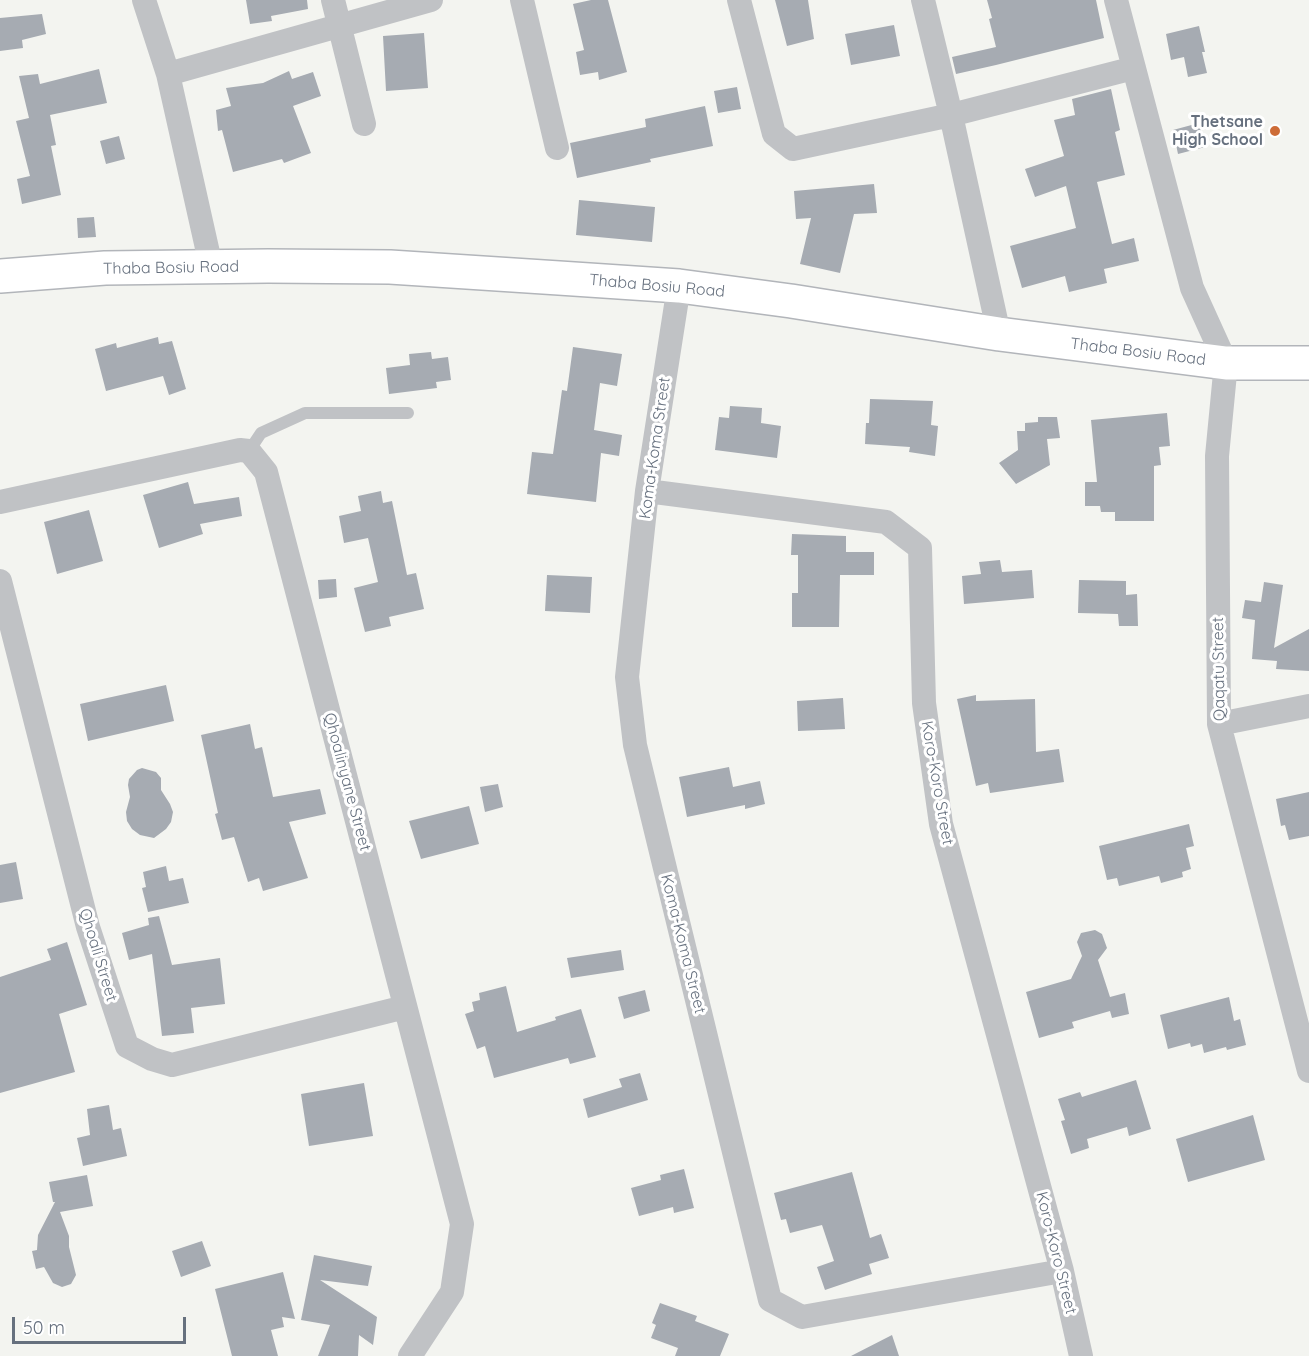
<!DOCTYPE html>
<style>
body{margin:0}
#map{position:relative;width:1309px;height:1356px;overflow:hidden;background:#f3f4f0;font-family:Quicksand,sans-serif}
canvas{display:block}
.scale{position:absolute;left:12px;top:1317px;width:174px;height:27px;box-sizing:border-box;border:3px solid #66707e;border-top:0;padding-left:8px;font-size:18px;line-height:21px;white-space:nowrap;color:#66707e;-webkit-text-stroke:4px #fff;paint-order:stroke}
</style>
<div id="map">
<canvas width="1309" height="1356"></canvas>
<div class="scale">50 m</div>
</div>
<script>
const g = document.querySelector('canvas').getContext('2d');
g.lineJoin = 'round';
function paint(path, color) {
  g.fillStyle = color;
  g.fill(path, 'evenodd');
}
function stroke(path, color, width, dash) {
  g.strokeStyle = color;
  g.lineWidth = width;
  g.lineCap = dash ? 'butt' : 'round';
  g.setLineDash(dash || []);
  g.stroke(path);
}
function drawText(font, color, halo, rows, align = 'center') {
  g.font = font + ' Quicksand,sans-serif';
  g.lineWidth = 6;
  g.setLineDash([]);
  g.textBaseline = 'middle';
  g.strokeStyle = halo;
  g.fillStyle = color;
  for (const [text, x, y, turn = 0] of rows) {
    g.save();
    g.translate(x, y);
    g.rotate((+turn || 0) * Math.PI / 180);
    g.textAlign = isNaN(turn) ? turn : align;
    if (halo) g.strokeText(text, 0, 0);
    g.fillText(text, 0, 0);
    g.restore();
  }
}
paint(new Path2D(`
 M 246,0 L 307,0 L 308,9 L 271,16 L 272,21 L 250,24 Z
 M 591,0 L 608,0 L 627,72 L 599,80 L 598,72 L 580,75 L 576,52 L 584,50 L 573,4 Z
 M 775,0 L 808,0 L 814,39 L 787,46 Z
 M 987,0 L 1096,0 L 1104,38 L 996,65 L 956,74 L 952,57 L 996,47 L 989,19 L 992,18 Z
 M 42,14 L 46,34 L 22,40 L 23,48 L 0,51 L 0,18 Z
 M 894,25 L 900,56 L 851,65 L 845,34 Z
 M 1199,26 L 1205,52 L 1202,52 L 1207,73 L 1188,77 L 1184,57 L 1171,60 L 1166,34 Z
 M 424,33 L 428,88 L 386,91 L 383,36 Z
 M 99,69 L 107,103 L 50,115 L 56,145 L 51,146 L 61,195 L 22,204 L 17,179 L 30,176 L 16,121 L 29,118 L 19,76 L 38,74 L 40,84 Z
 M 289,71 L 292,79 L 313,72 L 321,96 L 293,106 L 311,153 L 284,163 L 282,159 L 233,172 L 222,130 L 218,131 L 216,110 L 231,106 L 226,88 L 263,83 Z
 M 737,87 L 741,109 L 718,113 L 714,91 Z
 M 1111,89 L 1120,130 L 1115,132 L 1125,175 L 1097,182 L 1112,244 L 1134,238 L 1139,261 L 1104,269 L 1107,283 L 1069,292 L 1065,276 L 1022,288 L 1010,246 L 1076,228 L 1066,186 L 1035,197 L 1025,169 L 1064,156 L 1054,120 L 1075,115 L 1072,99 Z
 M 705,106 L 713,146 L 650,159 L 651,162 L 577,178 L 570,143 L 646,127 L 645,119 Z
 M 1199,123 L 1205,147 L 1178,154 L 1173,130 Z
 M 119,136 L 125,159 L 106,164 L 100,141 Z
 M 874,184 L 877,213 L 854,214 L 840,273 L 800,264 L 811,218 L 796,219 L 794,191 Z
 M 579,200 L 655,207 L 652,242 L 576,235 Z
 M 94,217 L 96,237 L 78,238 L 77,218 Z
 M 158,337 L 159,344 L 172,341 L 186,389 L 169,395 L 163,376 L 106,391 L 95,349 L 116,343 L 117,348 Z
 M 573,347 L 622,354 L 617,386 L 600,383 L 594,430 L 622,435 L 619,456 L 601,453 L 596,502 L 527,494 L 532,452 L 553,454 L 562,390 L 567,391 Z
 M 431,352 L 432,359 L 448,357 L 451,380 L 436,382 L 437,388 L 389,394 L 386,368 L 410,365 L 409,354 Z
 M 870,399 L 933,401 L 931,425 L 938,426 L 935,456 L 909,452 L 910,447 L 865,444 L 866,423 L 869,423 Z
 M 730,406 L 762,408 L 761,423 L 781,426 L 777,458 L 715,450 L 719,417 L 729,418 Z
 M 1167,413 L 1170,446 L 1159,447 L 1161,465 L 1154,466 L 1154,521 L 1115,521 L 1115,512 L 1101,512 L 1100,506 L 1085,506 L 1085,482 L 1097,482 L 1091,420 Z
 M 1038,417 L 1057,417 L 1060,438 L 1047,439 L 1050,465 L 1016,484 L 999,463 L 1018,450 L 1017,431 L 1025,431 L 1025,423 L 1038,422 Z
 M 188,482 L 194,504 L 239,497 L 242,516 L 200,524 L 203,534 L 159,548 L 143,495 Z
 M 381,491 L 383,503 L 392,501 L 407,575 L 416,573 L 424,609 L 389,617 L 391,626 L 365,632 L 354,588 L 378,582 L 368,538 L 344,543 L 339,516 L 361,511 L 358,496 Z
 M 89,510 L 103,561 L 57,574 L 44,522 Z
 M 792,534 L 846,536 L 846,552 L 874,552 L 874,575 L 840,575 L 839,627 L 792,627 L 792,593 L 798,593 L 798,555 L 791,555 Z
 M 1000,560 L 1002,572 L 1032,570 L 1034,598 L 964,604 L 962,576 L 981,574 L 979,562 Z
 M 547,575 L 592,577 L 590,613 L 545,611 Z
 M 336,579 L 337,597 L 319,599 L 318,580 Z
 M 1079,580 L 1126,581 L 1126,595 L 1137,594 L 1138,626 L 1119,626 L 1118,614 L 1078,613 Z
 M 1264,582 L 1283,585 L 1274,648 L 1309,629 L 1309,671 L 1276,669 L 1277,661 L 1252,659 L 1255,620 L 1242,618 L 1245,600 L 1261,602 Z
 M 166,685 L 174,721 L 88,741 L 80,704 Z
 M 976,695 L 976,701 L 1035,699 L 1036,752 L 1059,749 L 1064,782 L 990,793 L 988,783 L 976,786 L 957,699 Z
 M 843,698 L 845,729 L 798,731 L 797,701 Z
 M 250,724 L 255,749 L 262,747 L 273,797 L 320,789 L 326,814 L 289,822 L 308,878 L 263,891 L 259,878 L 248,882 L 234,837 L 222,840 L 215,814 L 218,813 L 201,735 Z
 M 729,767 L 733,787 L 760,781 L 765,804 L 745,809 L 745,805 L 687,817 L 679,777 Z
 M 142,768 L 156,772 L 161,778 L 161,790 L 170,804 L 173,812 L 171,822 L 166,829 L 154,838 L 140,835 L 132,829 L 127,821 L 126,812 L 130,797 L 128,785 L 129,779 L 137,770 Z
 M 498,784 L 503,807 L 485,812 L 480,787 Z
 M 1309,792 L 1309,836 L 1289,840 L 1285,825 L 1281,826 L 1276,799 Z
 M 469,806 L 479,844 L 421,859 L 409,821 Z
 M 1189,824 L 1194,846 L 1186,848 L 1191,869 L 1182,872 L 1183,877 L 1161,883 L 1159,876 L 1119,886 L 1117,878 L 1107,880 L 1099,846 Z
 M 16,862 L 23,899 L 0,903 L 0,865 Z
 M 166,866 L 169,881 L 183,878 L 189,903 L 148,912 L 142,888 L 146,887 L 143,872 Z
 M 159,916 L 172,965 L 220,958 L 225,1004 L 191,1008 L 194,1033 L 162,1036 L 152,954 L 129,960 L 122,933 L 149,925 L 148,918 Z
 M 1095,930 L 1102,934 L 1107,948 L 1098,960 L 1110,997 L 1125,993 L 1129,1014 L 1112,1018 L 1110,1011 L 1072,1022 L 1074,1028 L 1039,1038 L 1026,992 L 1071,979 L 1082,956 L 1077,942 L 1081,933 Z
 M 67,942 L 87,1005 L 59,1014 L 75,1072 L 0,1093 L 0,977 L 51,960 L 47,949 Z
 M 621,950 L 624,970 L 571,978 L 567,958 Z
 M 506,986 L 517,1032 L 556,1020 L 555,1017 L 581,1009 L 596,1057 L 570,1064 L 568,1058 L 494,1078 L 485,1046 L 477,1049 L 465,1014 L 474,1011 L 472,1002 L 480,1000 L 479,993 Z
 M 645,990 L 650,1011 L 624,1019 L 618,997 Z
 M 1229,997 L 1234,1021 L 1240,1019 L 1246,1045 L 1227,1050 L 1226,1047 L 1204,1053 L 1202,1044 L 1191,1047 L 1190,1043 L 1168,1049 L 1160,1015 Z
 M 640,1073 L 648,1100 L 588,1118 L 583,1099 L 622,1087 L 619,1079 Z
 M 1136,1080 L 1151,1129 L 1129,1136 L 1127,1127 L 1087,1139 L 1089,1148 L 1071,1154 L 1061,1121 L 1065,1120 L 1058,1099 L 1080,1092 L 1082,1097 Z
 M 364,1083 L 373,1136 L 309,1146 L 301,1094 Z
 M 109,1105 L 113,1130 L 121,1128 L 127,1156 L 83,1166 L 77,1138 L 90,1135 L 87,1109 Z
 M 1253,1115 L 1265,1160 L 1188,1182 L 1176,1139 Z
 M 684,1169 L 694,1208 L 674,1213 L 673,1207 L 639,1216 L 631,1188 L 661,1180 L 660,1175 Z
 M 852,1172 L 870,1238 L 881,1234 L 889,1258 L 869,1264 L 872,1274 L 825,1290 L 817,1267 L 834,1261 L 822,1225 L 790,1233 L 786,1219 L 781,1220 L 774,1193 Z
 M 87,1175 L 93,1206 L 60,1212 L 69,1236 L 69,1247 L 76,1275 L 71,1284 L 62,1287 L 53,1283 L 44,1267 L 36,1269 L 32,1251 L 37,1250 L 38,1235 L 55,1202 L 53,1202 L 49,1182 Z
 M 202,1241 L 211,1266 L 181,1277 L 172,1251 Z
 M 314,1255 L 372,1266 L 368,1286 L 320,1280 L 377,1317 L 373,1345 L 359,1335 L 358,1356 L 318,1356 L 330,1325 L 301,1320 Z
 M 283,1272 L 295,1319 L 282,1317 L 284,1327 L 271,1330 L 278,1356 L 232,1356 L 215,1289 Z
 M 660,1303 L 697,1316 L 695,1321 L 729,1334 L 720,1356 L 675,1356 L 678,1348 L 651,1338 L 656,1325 L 652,1323 Z
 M 892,1335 L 899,1356 L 851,1356 Z`), '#a6abb2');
const secondary = new Path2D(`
 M 0,276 L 105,268 L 268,266 L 390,267 L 559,278 L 679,286 L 791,301 L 999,334 L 1226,363 L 1309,363`);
stroke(secondary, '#b2b5ba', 36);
stroke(new Path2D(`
 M 249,451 L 261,433 L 305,413 L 408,413`), '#c0c2c5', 12);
stroke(new Path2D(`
 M 144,0 L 168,74 L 211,266
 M 333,0 L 364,124
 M 522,0 L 557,148
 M 739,0 L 774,134 L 793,149 L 951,115 L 1134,68
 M 923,0 L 951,115 L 999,334
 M 1116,0 L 1192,288 L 1226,363 L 1217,456 L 1219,724 L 1309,1071
 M 168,74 L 431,0
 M 679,286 L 647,491 L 627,677 L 635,745 L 770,1300 L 802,1317 L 1062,1271
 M 647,491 L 886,522 L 920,548 L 924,703 L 941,824 L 1062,1271 L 1081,1356
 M 0,502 L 240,450 L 249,451 L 266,472 L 462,1224 L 452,1292 L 410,1356
 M 0,581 L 88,927 L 127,1046 L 152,1059 L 172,1065 L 405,1007
 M 1219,724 L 1309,706`), '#c0c2c5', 24);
stroke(secondary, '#fff', 33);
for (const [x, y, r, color] of [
 [1275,131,6,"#cd6c37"]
]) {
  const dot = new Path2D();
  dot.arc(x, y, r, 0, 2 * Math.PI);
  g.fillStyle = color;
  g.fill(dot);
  stroke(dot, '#fff', 2);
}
drawText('bold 16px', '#66707e', '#fff', [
 ["Thetsane",1263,122],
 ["High School",1263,140]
], 'right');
drawText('16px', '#66707e', '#fff', [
 ["Thaba Bosiu Road",171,268,-1],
 ["Thaba Bosiu Road",657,286,5],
 ["Thaba Bosiu Road",1138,352,7],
 ["Koma-Koma Street",655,448,-82],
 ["Qaqatu Street",1219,669,-91],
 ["Qhoalinyane Street",347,782,75],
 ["Koro-Koro Street",937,783,80],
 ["Koma-Koma Street",683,944,76],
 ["Qhoali Street",98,955,73],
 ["Koro-Koro Street",1056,1253,76]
]);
</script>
